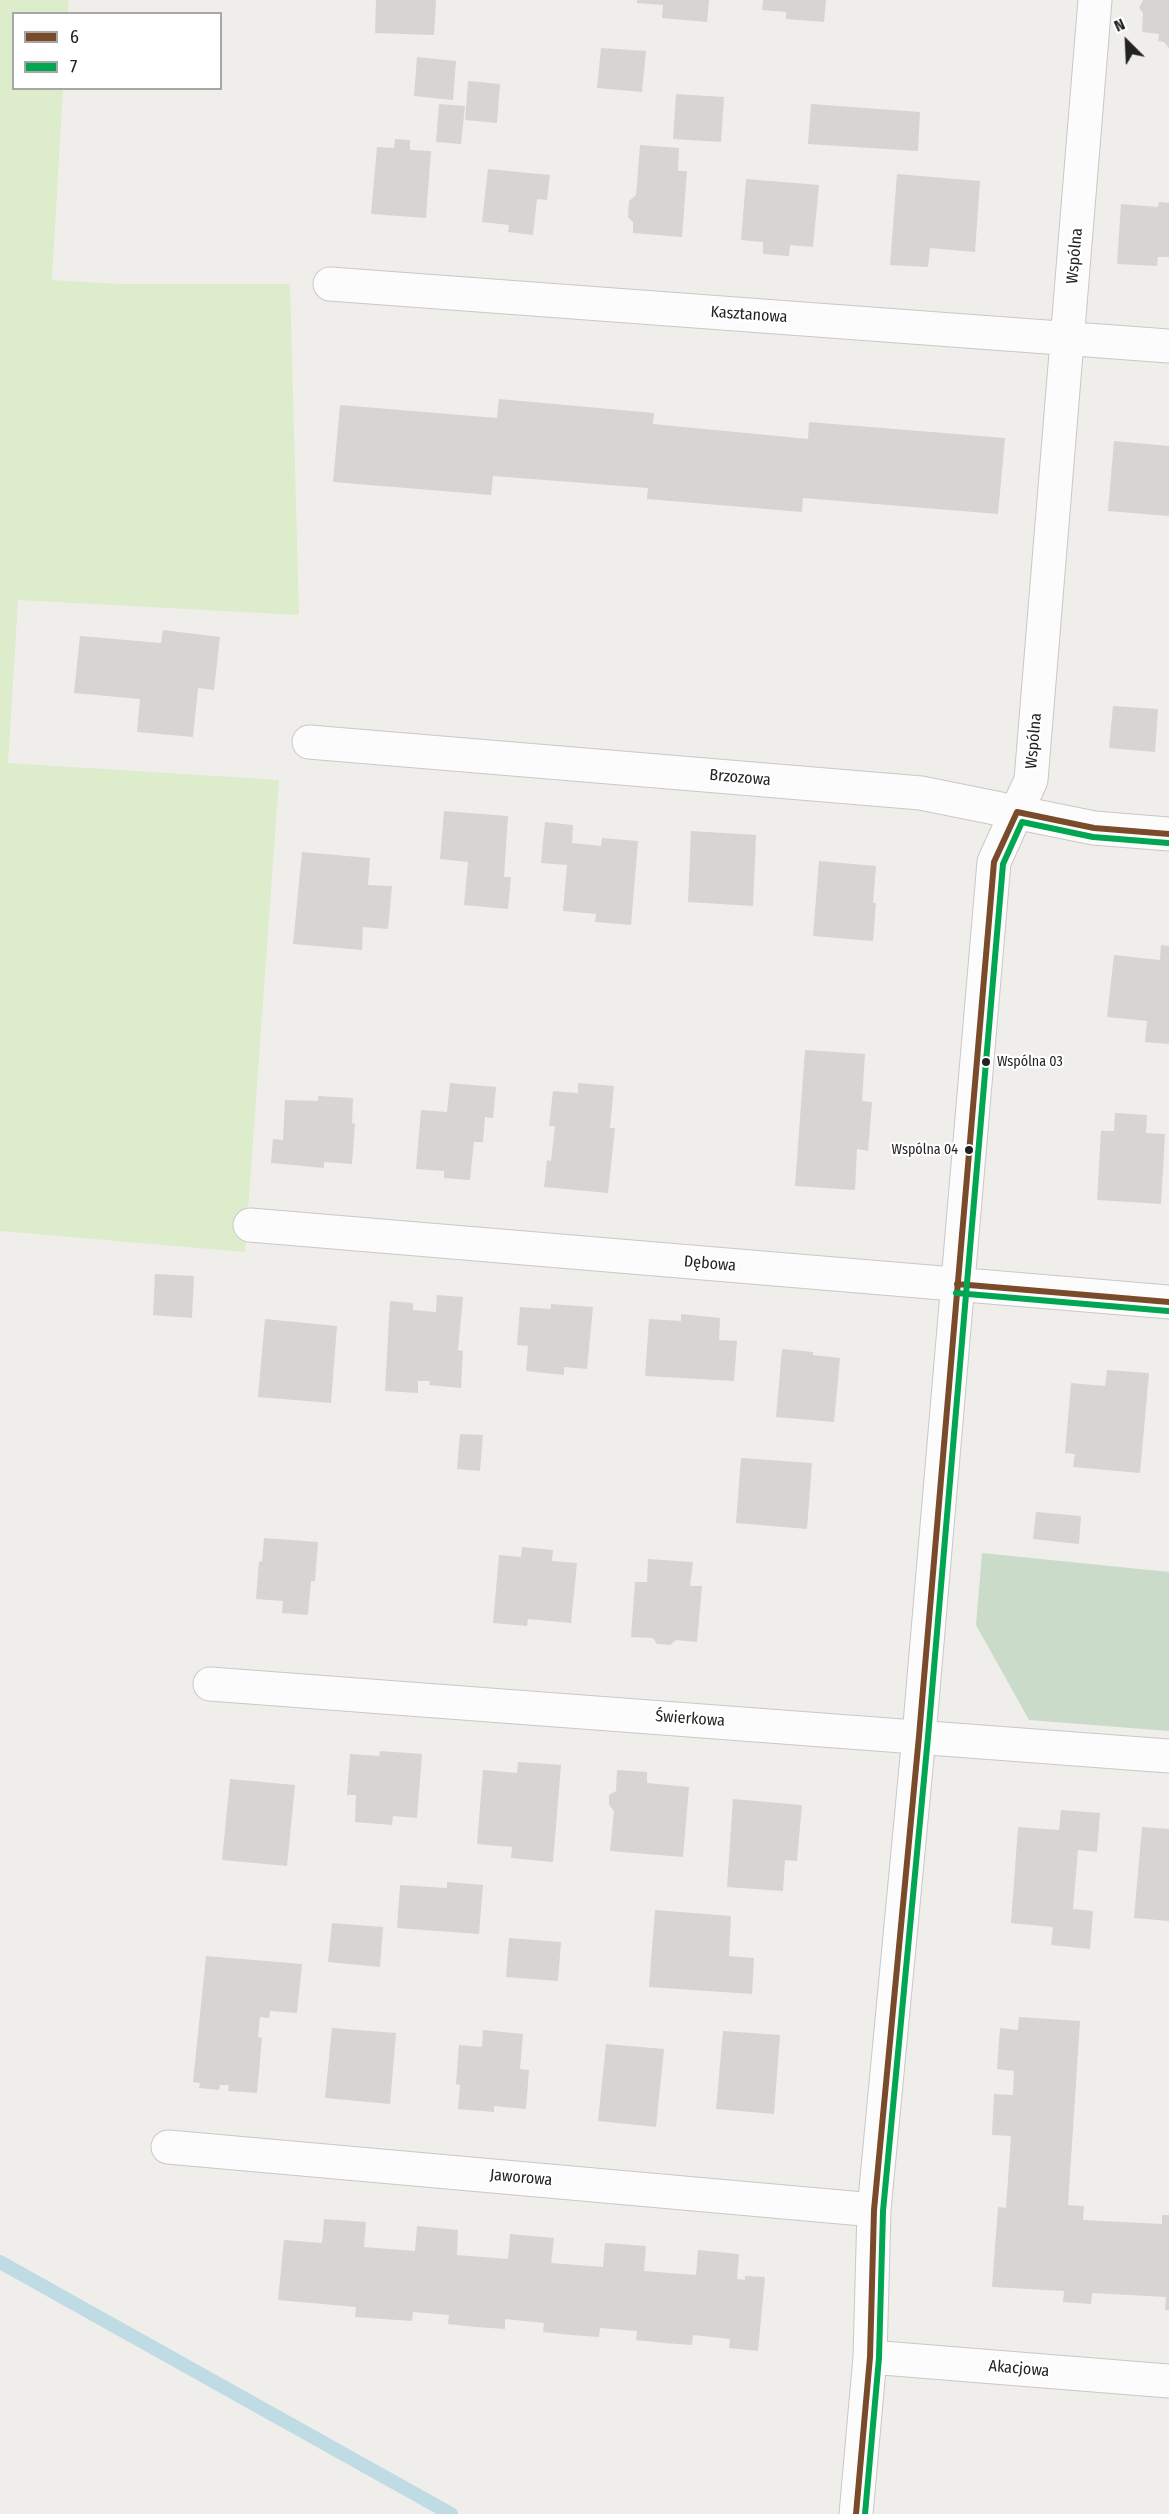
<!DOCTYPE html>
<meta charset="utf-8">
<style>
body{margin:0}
#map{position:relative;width:1169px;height:2514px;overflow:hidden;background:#f0eeeb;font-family:"Fira Sans Condensed",sans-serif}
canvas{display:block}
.legend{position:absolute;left:12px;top:12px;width:210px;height:78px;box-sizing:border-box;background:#fff;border:2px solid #a7a7a7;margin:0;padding:8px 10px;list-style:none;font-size:18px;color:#222}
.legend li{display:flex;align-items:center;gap:12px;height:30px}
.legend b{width:30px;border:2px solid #a7a7a7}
.north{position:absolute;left:1097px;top:12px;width:60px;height:60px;-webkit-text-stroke:4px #fff;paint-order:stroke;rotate:336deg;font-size:16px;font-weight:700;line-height:24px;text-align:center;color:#222}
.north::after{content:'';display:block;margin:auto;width:21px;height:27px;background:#222;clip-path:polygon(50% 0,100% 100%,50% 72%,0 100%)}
</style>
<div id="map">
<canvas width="1169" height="2514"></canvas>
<ul class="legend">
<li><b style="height:8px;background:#7a4b2a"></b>6</li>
<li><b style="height:8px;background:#00a651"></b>7</li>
</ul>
<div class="north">N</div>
</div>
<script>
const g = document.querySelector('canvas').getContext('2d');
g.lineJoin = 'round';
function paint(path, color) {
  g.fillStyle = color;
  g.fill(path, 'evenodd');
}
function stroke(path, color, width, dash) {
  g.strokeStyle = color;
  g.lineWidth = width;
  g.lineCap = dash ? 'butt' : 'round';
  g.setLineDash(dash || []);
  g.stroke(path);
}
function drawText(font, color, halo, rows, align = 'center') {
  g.font = font + ' "Fira Sans Condensed",sans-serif';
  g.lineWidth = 4.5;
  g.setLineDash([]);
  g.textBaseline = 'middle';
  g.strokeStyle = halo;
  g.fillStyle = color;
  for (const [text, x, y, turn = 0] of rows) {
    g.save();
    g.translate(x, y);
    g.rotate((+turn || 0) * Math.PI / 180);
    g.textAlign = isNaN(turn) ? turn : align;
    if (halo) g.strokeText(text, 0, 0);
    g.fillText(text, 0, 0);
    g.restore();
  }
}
paint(new Path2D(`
 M 0,0 L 69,0 L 68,13 L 14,14 L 14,88 L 63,89 L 52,280 L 120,284 L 290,284 L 299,615 L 18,600 L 8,763 L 279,780 L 245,1252 L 0,1231 Z`), '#ddeccb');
paint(new Path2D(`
 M 982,1553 L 1169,1572 L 1169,1731 L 1029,1720 L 976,1625 Z`), '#cadbca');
stroke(new Path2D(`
 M 0,2262 L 451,2514`), '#bfdbe3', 14);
paint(new Path2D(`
 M 376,0 L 436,0 L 434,35 L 375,33 Z
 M 637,0 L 709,0 L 707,22 L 662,18 L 663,5 L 637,3 Z
 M 763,0 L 826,0 L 824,22 L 786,19 L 786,12 L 762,10 Z
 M 1143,0 L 1169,0 L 1169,48 L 1164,42 L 1158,41 L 1159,34 L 1142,32 L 1143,13 L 1139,8 Z
 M 601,48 L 646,51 L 642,92 L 597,88 Z
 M 417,57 L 456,61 L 453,100 L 414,96 Z
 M 468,81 L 500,84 L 497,123 L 465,120 Z
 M 676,94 L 724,97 L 721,142 L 673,139 Z
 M 439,104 L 465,106 L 461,144 L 436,142 Z
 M 811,104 L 920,112 L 918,151 L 808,144 Z
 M 395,139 L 410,140 L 410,150 L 431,151 L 426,218 L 371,214 L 377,147 L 394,148 Z
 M 640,145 L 679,148 L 678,171 L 687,171 L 682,237 L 633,233 L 633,222 L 628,217 L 629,201 L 636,195 Z
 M 488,169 L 550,175 L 547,200 L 537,199 L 533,235 L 508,232 L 509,225 L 482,222 Z
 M 897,174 L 980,181 L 975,252 L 930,248 L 928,267 L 890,265 Z
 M 746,179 L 819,185 L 813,247 L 790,245 L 789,256 L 763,254 L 763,242 L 741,240 Z
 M 1159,202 L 1169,203 L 1169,257 L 1158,257 L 1157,266 L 1117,264 L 1121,204 L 1158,207 Z
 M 499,399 L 654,413 L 653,424 L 808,439 L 809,422 L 1005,438 L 998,514 L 803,498 L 802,512 L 647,499 L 648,488 L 493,476 L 491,495 L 333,482 L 340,405 L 497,418 Z
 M 1114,441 L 1169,446 L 1169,516 L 1108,511 Z
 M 163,630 L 220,637 L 214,690 L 198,688 L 193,737 L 137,732 L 140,699 L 74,693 L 80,636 L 161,643 Z
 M 1113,706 L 1158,709 L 1155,752 L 1109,748 Z
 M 444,811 L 508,816 L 504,877 L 511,877 L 508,909 L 464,905 L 468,862 L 440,859 Z
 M 545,822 L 573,825 L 572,843 L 601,846 L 602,838 L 638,841 L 631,925 L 595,922 L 596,914 L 563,911 L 567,865 L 541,863 Z
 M 691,831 L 756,835 L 753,906 L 688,902 Z
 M 302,852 L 370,858 L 368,885 L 392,886 L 388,929 L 363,927 L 362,950 L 293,944 Z
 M 819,861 L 876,866 L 873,903 L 876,903 L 873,941 L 813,936 Z
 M 1161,945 L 1169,946 L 1169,1044 L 1145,1042 L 1147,1021 L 1107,1017 L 1114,955 L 1160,960 Z
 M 805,1050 L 865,1054 L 862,1101 L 872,1102 L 868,1151 L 857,1149 L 855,1190 L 795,1186 Z
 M 450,1083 L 496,1087 L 493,1118 L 485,1117 L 483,1142 L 474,1142 L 470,1180 L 444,1178 L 444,1171 L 416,1169 L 421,1110 L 447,1112 Z
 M 578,1083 L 614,1086 L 610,1128 L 615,1128 L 608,1193 L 544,1187 L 547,1160 L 551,1161 L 555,1126 L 549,1126 L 553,1091 L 578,1093 Z
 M 318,1096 L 353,1098 L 352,1124 L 355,1123 L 352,1164 L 324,1162 L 324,1168 L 271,1163 L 273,1139 L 283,1140 L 285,1100 L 318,1101 Z
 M 1115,1113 L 1147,1115 L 1146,1133 L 1165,1134 L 1161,1204 L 1097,1200 L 1101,1131 L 1114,1131 Z
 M 155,1274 L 194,1276 L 192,1318 L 153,1315 Z
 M 437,1295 L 463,1297 L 458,1350 L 463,1351 L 461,1388 L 429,1385 L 430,1381 L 418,1381 L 418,1393 L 385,1391 L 390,1301 L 413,1303 L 413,1310 L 436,1312 Z
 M 551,1304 L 593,1307 L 587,1369 L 564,1367 L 564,1375 L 526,1371 L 528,1346 L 517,1345 L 520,1307 L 551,1309 Z
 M 681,1314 L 720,1318 L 719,1340 L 737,1341 L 734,1381 L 645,1376 L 649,1319 L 681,1321 Z
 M 265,1319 L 337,1326 L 331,1403 L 258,1397 Z
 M 782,1349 L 813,1352 L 813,1355 L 840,1358 L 834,1422 L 776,1417 Z
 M 1107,1370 L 1149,1373 L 1140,1473 L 1073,1467 L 1075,1454 L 1065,1453 L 1071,1383 L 1105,1386 Z
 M 460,1434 L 483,1435 L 480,1471 L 457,1469 Z
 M 741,1458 L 812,1463 L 807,1529 L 736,1523 Z
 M 1036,1512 L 1081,1516 L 1079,1544 L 1033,1539 Z
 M 264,1538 L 318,1542 L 315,1581 L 311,1581 L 308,1615 L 282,1613 L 283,1601 L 256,1599 L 259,1561 L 262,1562 Z
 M 522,1547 L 553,1550 L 552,1561 L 577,1563 L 571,1623 L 528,1619 L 527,1626 L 493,1623 L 499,1555 L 521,1557 Z
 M 648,1559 L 693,1562 L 690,1586 L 702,1586 L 697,1642 L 676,1640 L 670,1645 L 657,1644 L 653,1638 L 631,1637 L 635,1582 L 647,1582 Z
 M 380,1751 L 422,1754 L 417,1818 L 393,1816 L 392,1825 L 355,1822 L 356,1795 L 347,1795 L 350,1754 L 379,1756 Z
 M 518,1762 L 561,1765 L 553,1862 L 511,1858 L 512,1847 L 477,1844 L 483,1770 L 517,1773 Z
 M 617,1770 L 647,1772 L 647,1783 L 689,1787 L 683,1857 L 610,1851 L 614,1811 L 609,1805 L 609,1795 L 616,1791 Z
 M 230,1779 L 295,1785 L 287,1866 L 222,1860 Z
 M 733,1799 L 802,1805 L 797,1861 L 785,1860 L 783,1891 L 727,1887 Z
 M 1061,1810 L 1100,1813 L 1097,1852 L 1078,1850 L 1073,1909 L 1093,1911 L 1090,1949 L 1051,1945 L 1053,1927 L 1011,1923 L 1018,1827 L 1059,1830 Z
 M 1142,1827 L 1169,1829 L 1169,1921 L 1134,1918 Z
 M 447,1882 L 483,1885 L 479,1934 L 397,1928 L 400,1885 L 447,1888 Z
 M 655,1910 L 731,1916 L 729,1956 L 754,1958 L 752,1994 L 649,1987 Z
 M 332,1923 L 383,1927 L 380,1967 L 328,1962 Z
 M 509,1938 L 561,1942 L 558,1981 L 506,1977 Z
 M 206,1956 L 302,1964 L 297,2013 L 270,2011 L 269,2018 L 260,2017 L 258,2037 L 262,2038 L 257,2093 L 228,2091 L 229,2085 L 220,2085 L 219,2090 L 199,2088 L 200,2083 L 193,2082 Z
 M 1019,2017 L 1080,2021 L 1068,2205 L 1084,2206 L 1083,2220 L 1162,2224 L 1162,2215 L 1169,2215 L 1169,2310 L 1165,2310 L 1166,2297 L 1092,2293 L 1091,2304 L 1063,2302 L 1064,2291 L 992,2287 L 998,2207 L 1006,2208 L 1011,2136 L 992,2135 L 994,2094 L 1013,2095 L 1014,2071 L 997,2069 L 1000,2028 L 1018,2030 Z
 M 332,2028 L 396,2033 L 390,2104 L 325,2098 Z
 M 483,2030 L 523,2034 L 520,2069 L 529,2070 L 526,2109 L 494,2106 L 494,2112 L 458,2109 L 460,2085 L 456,2084 L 459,2045 L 482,2047 Z
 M 723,2031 L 780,2035 L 774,2114 L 716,2109 Z
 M 606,2044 L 664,2049 L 656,2127 L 598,2121 Z
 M 324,2219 L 366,2222 L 364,2247 L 415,2251 L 417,2226 L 458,2230 L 457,2255 L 508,2259 L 510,2234 L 554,2238 L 551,2263 L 603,2267 L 605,2243 L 646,2246 L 644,2271 L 696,2275 L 698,2250 L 739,2254 L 737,2279 L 745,2280 L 745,2276 L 765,2277 L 758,2351 L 729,2348 L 730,2339 L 693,2335 L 692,2345 L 664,2343 L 636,2340 L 637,2331 L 600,2328 L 599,2337 L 571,2335 L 543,2332 L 544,2323 L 505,2319 L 505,2329 L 476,2327 L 448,2324 L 449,2315 L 413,2312 L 412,2321 L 383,2319 L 355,2317 L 356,2307 L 278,2300 L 284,2240 L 322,2243 Z`), '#d7d4d2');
const minor = new Path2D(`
 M 330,284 L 1169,346
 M 309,742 L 921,793 L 1094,828 L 1169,834
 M 250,1225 L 1169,1302
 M 210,1684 L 1169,1756
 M 168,2147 L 874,2210
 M 870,2357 L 1169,2381
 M 856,2514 L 870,2357 L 874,2210 L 919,1736 L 994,862 L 1031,780 L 1095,0`);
stroke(minor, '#c9c8c7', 35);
stroke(minor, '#fdfcfc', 33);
stroke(new Path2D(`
 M 957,1284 L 1169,1302
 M 856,2514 L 870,2357 L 874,2210 L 919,1736 L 994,862 L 1017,812 L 1094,828 L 1169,834`), '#7a4b2a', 6);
stroke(new Path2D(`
 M 956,1293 L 1168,1311
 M 865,2514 L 879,2358 L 883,2211 L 928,1737 L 1003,864 L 1022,822 L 1093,837 L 1168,843`), '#00a651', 6);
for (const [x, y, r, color] of [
 [986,1062,5,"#222"],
 [969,1150,5,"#222"]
]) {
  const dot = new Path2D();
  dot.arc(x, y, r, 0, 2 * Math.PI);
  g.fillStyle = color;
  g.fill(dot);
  stroke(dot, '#fff', 2);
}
drawText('14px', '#222', '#fff', [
 ["Wspólna 03",997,1062],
 ["Wspólna 04",958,1150,"right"]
], 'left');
drawText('16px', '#222', '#fff', [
 ["Wspólna",1075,256,-85],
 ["Kasztanowa",749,315,4],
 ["Wspólna",1034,741,-85],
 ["Brzozowa",740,778,5],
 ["Dębowa",710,1264,5],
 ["Świerkowa",690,1719,4],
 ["Jaworowa",521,2178,5],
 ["Akacjowa",1019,2369,5]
]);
</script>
